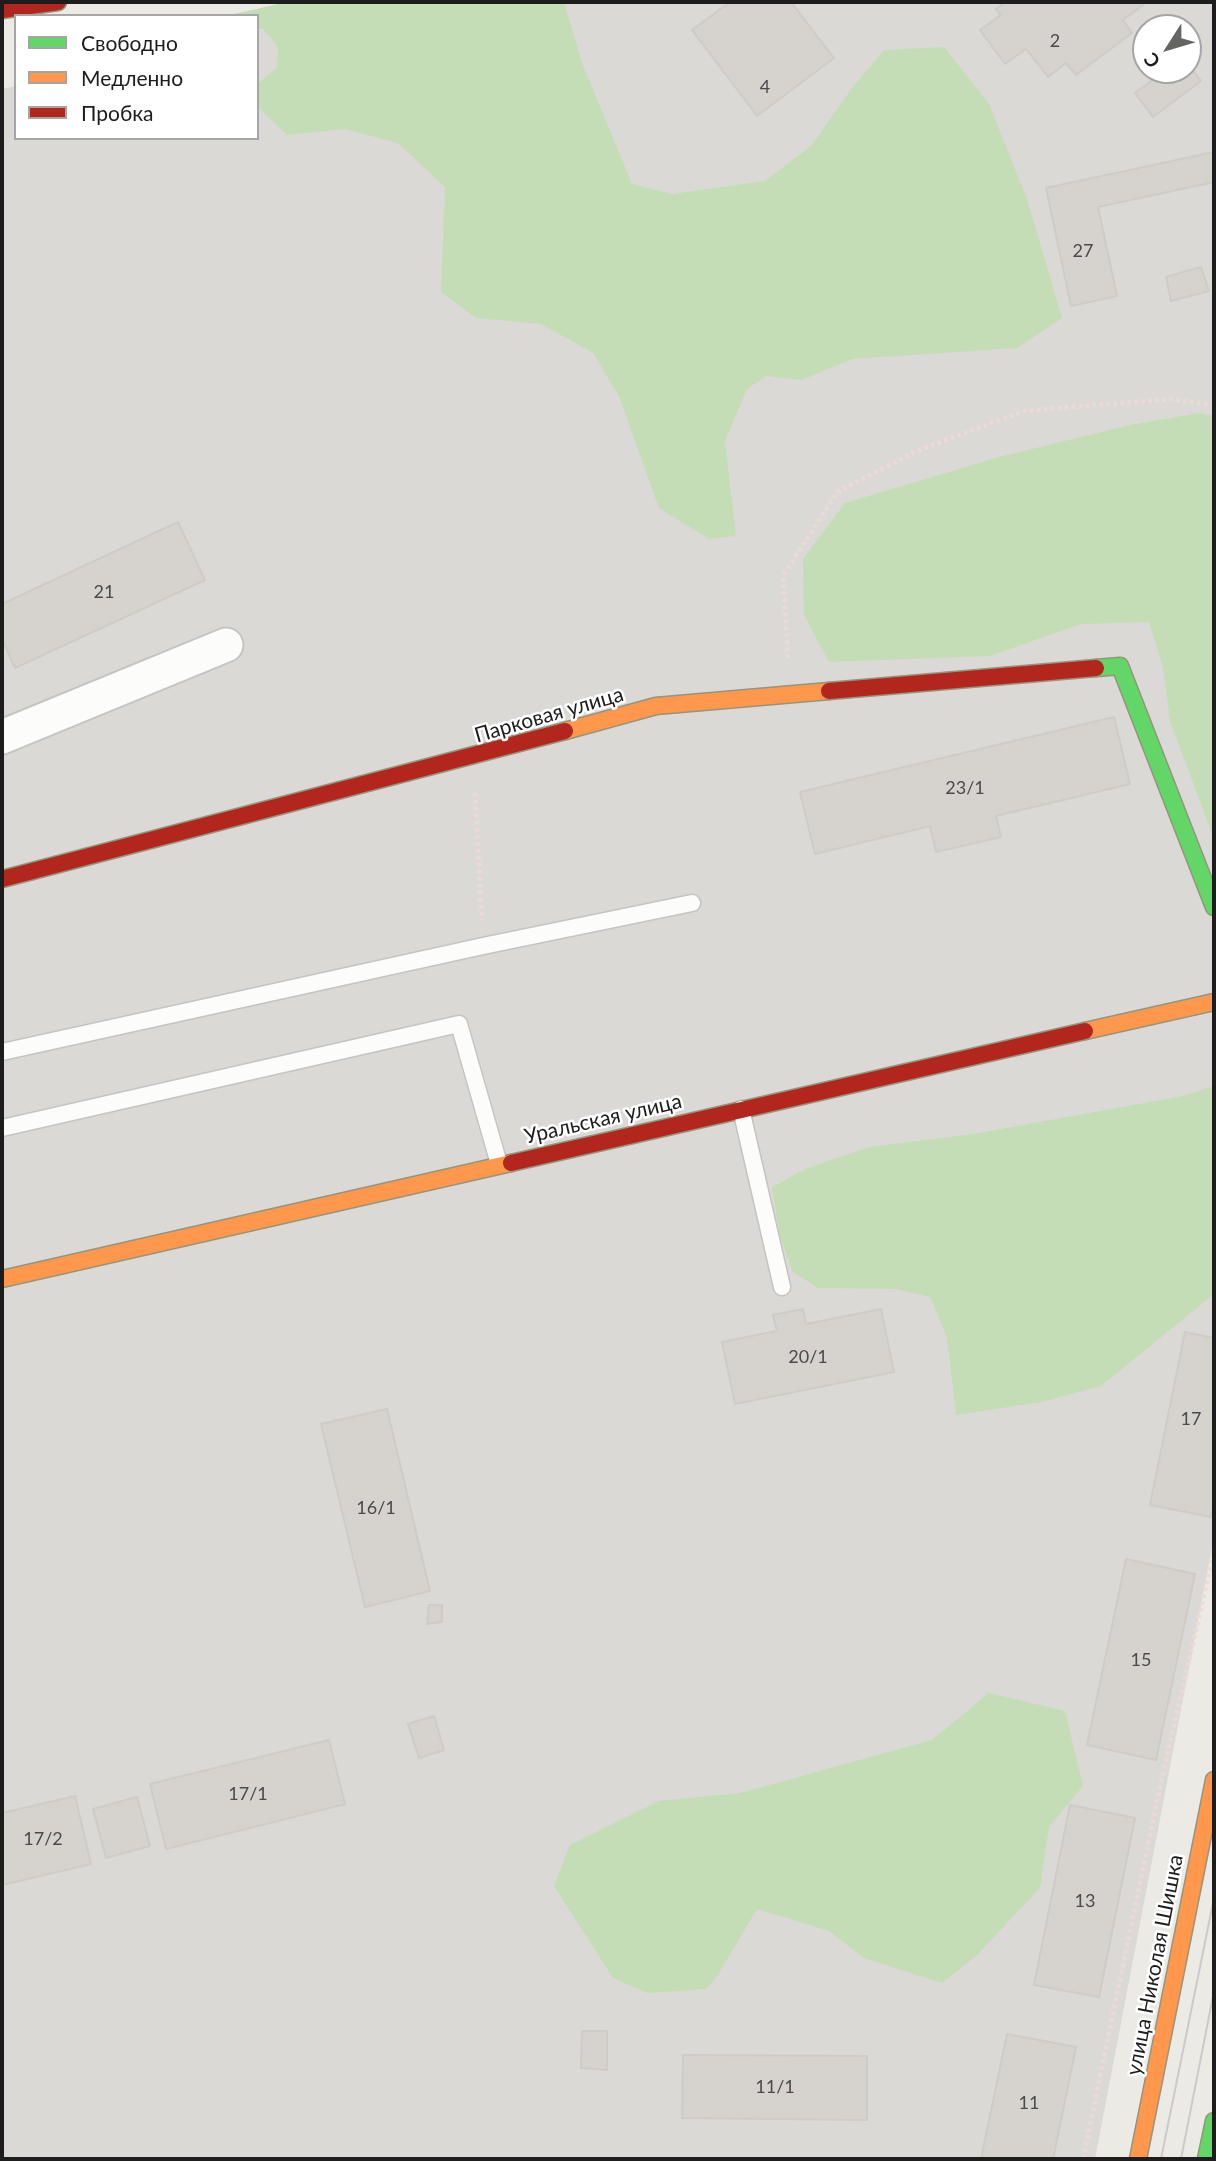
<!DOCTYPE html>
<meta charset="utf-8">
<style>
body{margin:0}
#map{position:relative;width:1216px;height:2161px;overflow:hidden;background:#eceae4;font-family:Lato,sans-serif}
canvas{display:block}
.frame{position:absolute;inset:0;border:4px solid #1d1d1d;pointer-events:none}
.legend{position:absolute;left:14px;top:14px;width:245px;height:126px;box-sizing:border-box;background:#fff;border:2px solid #a5a5a5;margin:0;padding:9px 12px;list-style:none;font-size:21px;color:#1d1d1d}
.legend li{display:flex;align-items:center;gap:14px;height:35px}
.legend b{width:35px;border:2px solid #a5a5a5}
.north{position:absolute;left:1132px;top:14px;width:70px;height:70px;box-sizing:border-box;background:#fff;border:2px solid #a5a5a5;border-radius:50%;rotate:233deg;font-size:19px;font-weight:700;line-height:28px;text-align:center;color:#1d1d1d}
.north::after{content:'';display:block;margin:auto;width:24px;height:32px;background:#656563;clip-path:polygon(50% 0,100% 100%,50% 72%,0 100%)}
</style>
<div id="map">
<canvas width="1216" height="2161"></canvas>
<div class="frame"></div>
<ul class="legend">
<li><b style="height:9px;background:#63d668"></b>Свободно</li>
<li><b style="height:9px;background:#ff974d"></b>Медленно</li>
<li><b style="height:9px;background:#b3261e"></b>Пробка</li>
</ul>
<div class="north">С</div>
</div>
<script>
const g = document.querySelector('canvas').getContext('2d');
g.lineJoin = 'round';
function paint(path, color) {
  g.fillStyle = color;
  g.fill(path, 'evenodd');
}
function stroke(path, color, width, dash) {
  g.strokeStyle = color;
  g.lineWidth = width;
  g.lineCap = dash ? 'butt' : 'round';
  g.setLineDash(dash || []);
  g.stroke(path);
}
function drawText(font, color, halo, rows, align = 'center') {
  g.font = font + ' Lato,sans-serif';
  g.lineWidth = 5;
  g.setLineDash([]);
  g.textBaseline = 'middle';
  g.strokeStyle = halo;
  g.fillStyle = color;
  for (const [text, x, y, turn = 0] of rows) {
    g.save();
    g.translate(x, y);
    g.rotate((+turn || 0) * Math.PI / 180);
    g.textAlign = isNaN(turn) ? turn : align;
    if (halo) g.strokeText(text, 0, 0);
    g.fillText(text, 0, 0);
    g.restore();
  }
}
paint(new Path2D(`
 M 397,2 L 1214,2 L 1214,1537 L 1095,2159 L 2,2159 L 2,89 L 16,86 L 16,138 L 257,138 L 257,30 ZM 1146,28 L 1188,28 L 1188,70 L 1146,70 Z`), '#dbd9d6');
paint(new Path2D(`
 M 287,2 L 564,2 L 582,63 L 632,184 L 672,194 L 765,181 L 811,146 L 852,88 L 884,50 L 944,47 L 989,104 L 1027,199 L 1062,318 L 1017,348 L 852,359 L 802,380 L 766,376 L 747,389 L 725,441 L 736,536 L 709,539 L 659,508 L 619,396 L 593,353 L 541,324 L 476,318 L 441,292 L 445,187 L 398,143 L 345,129 L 287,135 L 257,106 L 257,84 L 277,68 L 278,47 L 263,29 L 257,29 L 257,16 L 225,16 Z
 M 1199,413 L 1214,416 L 1214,839 L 1170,721 L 1163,667 L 1149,622 L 1081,624 L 990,656 L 829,662 L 804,615 L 803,559 L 845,503 L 999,457 L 1130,425 Z
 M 1214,1086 L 1214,1294 L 1101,1386 L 1042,1402 L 956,1415 L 947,1338 L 930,1297 L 895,1289 L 818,1288 L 793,1272 L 780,1236 L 772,1187 L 805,1169 L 869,1147 L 973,1134 L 1183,1096 Z
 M 989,1693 L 1065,1711 L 1083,1786 L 1049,1827 L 1040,1888 L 976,1956 L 942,1983 L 864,1958 L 829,1931 L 757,1909 L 716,1978 L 706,1989 L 647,1993 L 613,1978 L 554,1886 L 570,1845 L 659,1801 L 740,1793 L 932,1740 Z`), '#c4ddb6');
const building = new Path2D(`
 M 730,2 L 791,2 L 834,58 L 757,116 L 692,30 Z
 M 1005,2 L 1141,2 L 1143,5 L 1123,20 L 1132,33 L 1076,75 L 1066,63 L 1048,77 L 1026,49 L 1005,64 L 980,30 L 1001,15 L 996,9 Z
 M 1188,64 L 1201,81 L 1153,117 L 1135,93 L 1166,70 L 1188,70 Z
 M 1214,152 L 1214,182 L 1098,207 L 1117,296 L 1071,306 L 1046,188 Z
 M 1201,267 L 1209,291 L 1171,301 L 1166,277 Z
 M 178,522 L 205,580 L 15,668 L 2,639 L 2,604 Z
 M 1114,717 L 1130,784 L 996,816 L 1001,837 L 936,852 L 930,826 L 815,854 L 800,792 Z
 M 803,1309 L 806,1324 L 881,1309 L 894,1372 L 735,1404 L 722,1342 L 777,1331 L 773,1315 Z
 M 1185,1332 L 1214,1338 L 1214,1501 L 1211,1517 L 1150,1505 Z
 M 387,1409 L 430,1591 L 365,1607 L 321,1424 Z
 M 1126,1559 L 1195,1574 L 1156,1760 L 1087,1745 Z
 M 429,1605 L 442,1605 L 442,1622 L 427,1624 Z
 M 434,1716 L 444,1750 L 419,1758 L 408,1724 Z
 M 329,1740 L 345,1804 L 166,1849 L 150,1784 Z
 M 75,1796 L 91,1864 L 2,1885 L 2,1813 Z
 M 137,1797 L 150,1846 L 106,1858 L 93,1809 Z
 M 1070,1805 L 1135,1818 L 1099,1997 L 1034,1985 Z
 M 582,2031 L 607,2031 L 607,2070 L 581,2068 Z
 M 1007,2034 L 1076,2047 L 1053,2159 L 981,2159 Z
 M 683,2055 L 867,2056 L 867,2120 L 682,2118 Z`);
paint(building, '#d6d3cf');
stroke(building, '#cfcbc5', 2);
const lane = new Path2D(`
 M 2,1052 L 483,946 L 692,903
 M 741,1109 L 782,1287
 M 2,1128 L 459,1024 L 499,1164`);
const street = new Path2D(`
 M 2,737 L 226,645`);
const fast = new Path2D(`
 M 1096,668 L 1120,666 L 1214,907
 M 1206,2159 L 1214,2121`);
const slow = new Path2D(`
 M 565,731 L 656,706 L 829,691
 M 1085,1031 L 1214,1002
 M 2,1279 L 511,1163
 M 1138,2159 L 1214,1780`);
const jam = new Path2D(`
 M 2,10 L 58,2
 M 829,691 L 1096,668
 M 2,879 L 565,731
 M 511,1163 L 1085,1031`);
stroke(lane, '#c4c4c1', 19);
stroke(street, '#c4c4c1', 37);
stroke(fast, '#94957c', 19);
stroke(slow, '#94957c', 19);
stroke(jam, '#94957c', 19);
stroke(new Path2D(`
 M 788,658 L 783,576 L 837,492 L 919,450 L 1024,411 L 1170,399 L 1214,405
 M 475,793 L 482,920
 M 1083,2159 L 1161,1782 L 1214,1552`), '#ebdad6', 4.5, [3.5, 3.5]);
stroke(lane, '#fcfcfb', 16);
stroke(street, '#fcfcfb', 33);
stroke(fast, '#63d668', 16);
stroke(slow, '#ff974d', 16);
stroke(jam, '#b3261e', 16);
stroke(new Path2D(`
 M 1161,2159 L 1214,1898
 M 1181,2159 L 1214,1991`), '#cacac9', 2);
drawText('18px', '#4b4a4a', null, [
 ["2",1055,41],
 ["4",765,87],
 ["27",1083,251],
 ["21",104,592],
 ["23/1",965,788],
 ["20/1",808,1357],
 ["17",1191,1419],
 ["16/1",376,1508],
 ["15",1141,1660],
 ["17/1",248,1794],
 ["17/2",43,1839],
 ["13",1085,1901],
 ["11/1",775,2087],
 ["11",1029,2103]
]);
drawText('21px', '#1d1d1d', '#fff', [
 ["Парковая улица",549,715,-16],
 ["Уральская улица",603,1119,-13],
 ["улица Николая Шишка",1155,1965,-79]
]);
</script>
